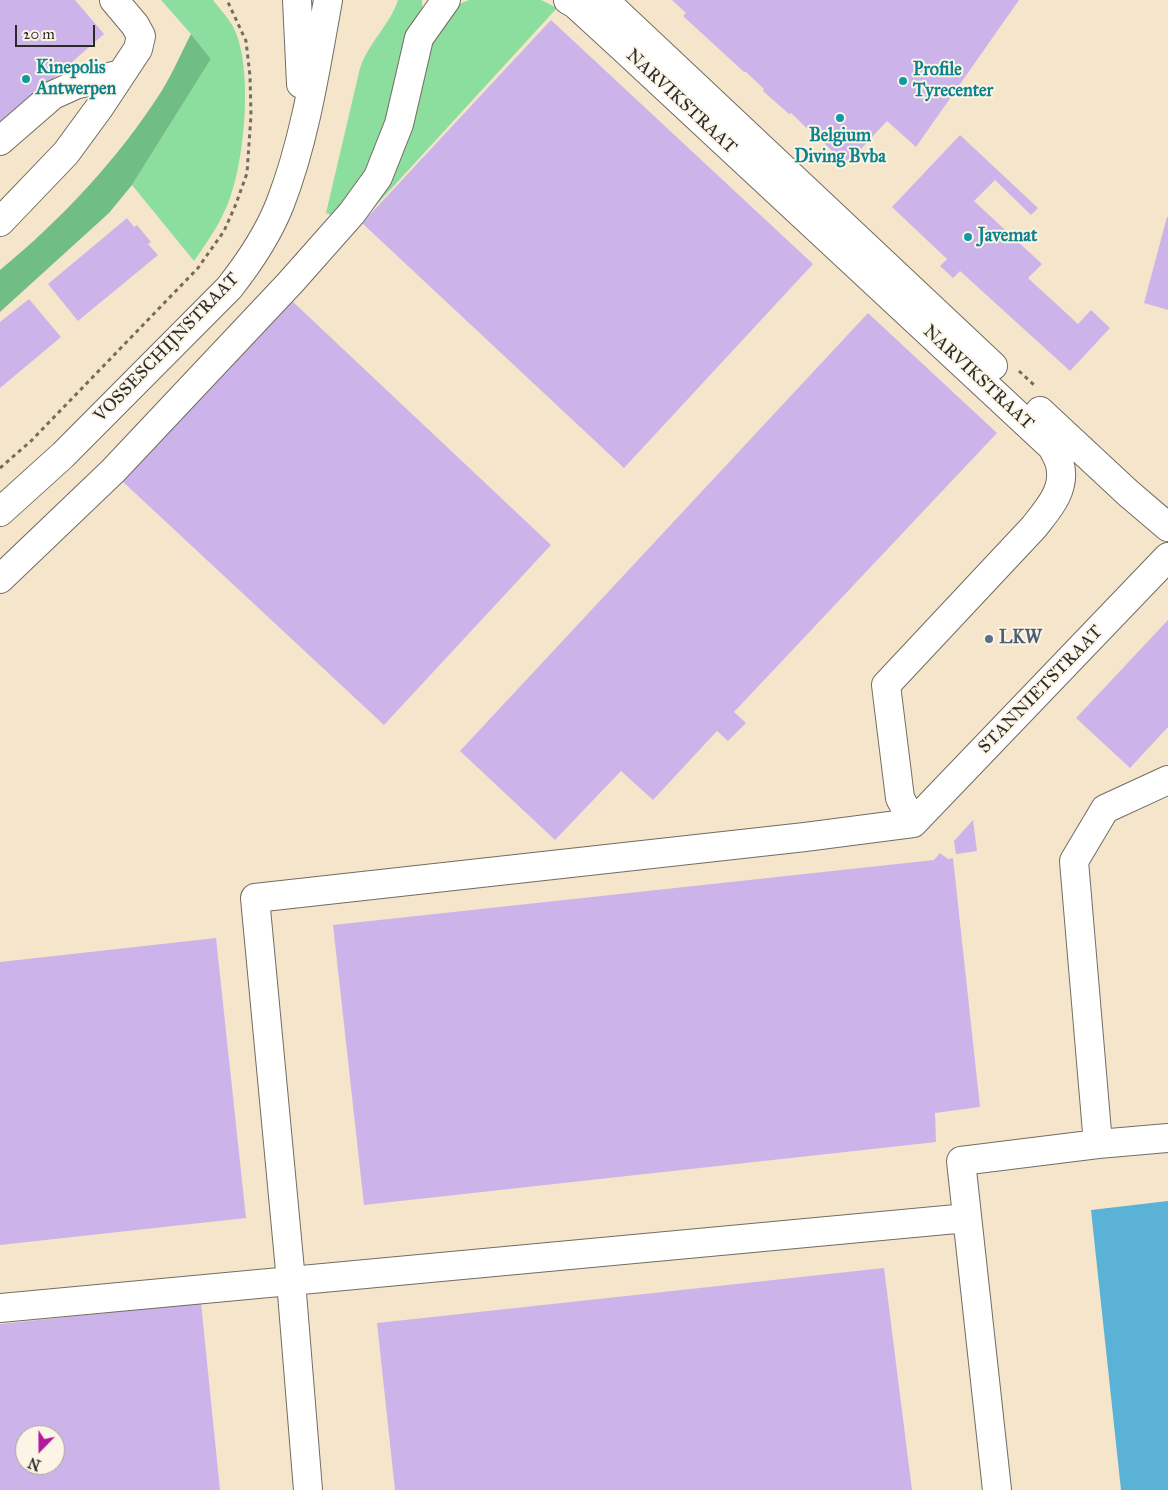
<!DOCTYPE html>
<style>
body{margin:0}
#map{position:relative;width:1168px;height:1490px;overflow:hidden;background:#f5e6cb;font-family:"IM FELL Great Primer",serif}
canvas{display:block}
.north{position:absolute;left:15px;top:1425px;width:50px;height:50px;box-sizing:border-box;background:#fcf5e5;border:1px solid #a8a49b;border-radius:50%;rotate:202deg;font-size:14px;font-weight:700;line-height:20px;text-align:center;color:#2b2b2b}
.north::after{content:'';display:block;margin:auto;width:18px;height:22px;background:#b5179e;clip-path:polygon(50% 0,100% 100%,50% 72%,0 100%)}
.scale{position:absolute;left:15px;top:25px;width:80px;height:22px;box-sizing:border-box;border:2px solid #2b2b2b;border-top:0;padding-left:6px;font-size:15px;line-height:18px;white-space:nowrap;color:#2b2b2b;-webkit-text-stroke:4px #fcf5e5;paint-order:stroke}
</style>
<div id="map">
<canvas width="1168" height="1490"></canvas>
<div class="north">N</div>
<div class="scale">20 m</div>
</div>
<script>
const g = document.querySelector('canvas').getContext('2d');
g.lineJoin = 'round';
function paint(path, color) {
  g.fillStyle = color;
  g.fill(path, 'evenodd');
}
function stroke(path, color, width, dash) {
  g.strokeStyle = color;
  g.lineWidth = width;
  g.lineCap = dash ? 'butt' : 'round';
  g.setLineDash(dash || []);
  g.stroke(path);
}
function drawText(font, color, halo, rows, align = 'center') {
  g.font = font + ' "IM FELL Great Primer",serif';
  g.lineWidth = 4;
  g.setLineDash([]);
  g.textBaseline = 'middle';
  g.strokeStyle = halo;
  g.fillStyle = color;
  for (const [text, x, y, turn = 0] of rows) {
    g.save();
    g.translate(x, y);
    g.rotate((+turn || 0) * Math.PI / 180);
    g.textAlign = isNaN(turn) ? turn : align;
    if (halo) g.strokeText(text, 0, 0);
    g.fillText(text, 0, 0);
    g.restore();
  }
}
paint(new Path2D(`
 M 161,0 L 213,0 C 219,8 227,16 232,25 C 254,62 245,158 230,198 C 222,221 208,241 194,261 L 132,185 L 211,59 L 191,34 Z
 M 398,0 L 422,0 L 425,48 L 457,5 L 469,0 L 541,0 L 557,8 L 358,225 L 326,213 L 360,68 C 369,42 391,23 398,0 Z`), '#8cde9f');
paint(new Path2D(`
 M 191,34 L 211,59 L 132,185 L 109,213 L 0,312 L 0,270 C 62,219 118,159 161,92 C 173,73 181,53 191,34 Z`), '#71bd86');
paint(new Path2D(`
 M 1168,1201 L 1168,1490 L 1121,1490 L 1091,1210 Z`), '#5ab2d7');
paint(new Path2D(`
 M 0,0 L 75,0 L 104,34 L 0,125 Z
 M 672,0 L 1019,0 L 916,147 L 887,121 L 846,165 L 819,138 L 818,139 L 791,113 L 789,114 L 763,91 L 764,89 L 746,72 L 744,72 L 683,16 L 686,13 Z
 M 551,20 L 813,264 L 624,468 L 362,223 Z
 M 960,135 L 1038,208 L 1031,215 L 995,180 L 974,201 L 1042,264 L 1028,278 L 1078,324 L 1091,310 L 1110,328 L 1070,371 L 960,271 L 953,278 L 940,266 L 947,259 L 892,207 Z
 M 1167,217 L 1168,217 L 1168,310 L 1144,303 Z
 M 127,218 L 134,227 L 137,225 L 151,242 L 148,244 L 158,255 L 78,321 L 48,284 Z
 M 29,299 L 61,337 L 0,388 L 0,322 Z
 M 290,299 L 551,545 L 384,725 L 121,480 Z
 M 868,313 L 997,433 L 734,712 L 746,723 L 728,741 L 717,731 L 653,800 L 621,771 L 555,840 L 460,751 Z
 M 1168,620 L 1168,727 L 1130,768 L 1076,718 Z
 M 973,820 L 977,851 L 956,854 L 954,841 Z
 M 940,853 L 948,859 L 953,858 L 980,1107 L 935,1113 L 936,1142 L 364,1205 L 333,925 L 934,860 Z
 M 216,938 L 246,1218 L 0,1245 L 0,962 Z
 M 884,1268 L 912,1490 L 395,1490 L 377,1323 Z
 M 201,1303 L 220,1490 L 0,1490 L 0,1324 ZM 25,1435 L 55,1435 L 55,1465 L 25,1465 Z`), '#ccb4eb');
const minor = new Path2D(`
 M 297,0 L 301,84
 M 568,0 L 575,4 L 623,48 L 1052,447 C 1055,453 1059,459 1060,465 C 1066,490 1048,509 1034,527 L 886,685 L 900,798 L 913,823
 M 604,0 L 993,366
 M 0,141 L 53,95 L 75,85 L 121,74
 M 0,222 L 66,153 L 99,108 L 138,49 L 141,36 L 135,25 L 114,0
 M 1040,411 L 1128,493 L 1168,527
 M 0,512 L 63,455 L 229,288 C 248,264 269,232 280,204 C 305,140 316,67 328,0
 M 0,579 L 113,471 L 290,283 L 352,213 L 378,177 L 399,124 L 419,38 L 446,0
 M 1168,780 L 1105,809 L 1074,861 L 1098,1144 L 1168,1138
 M 913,823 L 1168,557
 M 0,1308 L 967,1218
 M 308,1490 L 291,1281 L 255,898 L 805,837 L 913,823
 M 997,1490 L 961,1161 L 1098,1144`);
stroke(minor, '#726c63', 30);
stroke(new Path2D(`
 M 1019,371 L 1034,385
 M 0,468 L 31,441 L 198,268 L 224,231 L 236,204 L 247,173 L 251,115 L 250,76 L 246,41 L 227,0`), '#726c63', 3, [4, 4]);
stroke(minor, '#fff', 28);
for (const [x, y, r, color] of [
 [26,79,5,"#0f9aa8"],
 [903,81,5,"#0f9aa8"],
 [840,118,5,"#0f9aa8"],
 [968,237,5,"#0f9aa8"],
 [989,639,5,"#5c6f8a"]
]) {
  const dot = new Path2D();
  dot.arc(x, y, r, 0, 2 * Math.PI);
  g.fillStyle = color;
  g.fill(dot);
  stroke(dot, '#fcf5e5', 2);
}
drawText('bold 18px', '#0d838f', '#fcf5e5', [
 ["Kinepolis",36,69],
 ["Antwerpen",36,90],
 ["Profile",913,71],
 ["Tyrecenter",913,92],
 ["Belgium",840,137,"center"],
 ["Diving Bvba",840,158,"center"],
 ["Javemat",978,237]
], 'left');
drawText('18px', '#2b2b2b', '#fcf5e5', [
 ["NARVIKSTRAAT",681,102,43],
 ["VOSSESCHIJNSTRAAT",167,348,-46],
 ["NARVIKSTRAAT",978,378,43],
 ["STANNIETSTRAAT",1041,690,-46]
]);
drawText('bold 18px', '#4e5e75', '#fcf5e5', [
 ["LKW",999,639]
], 'left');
</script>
